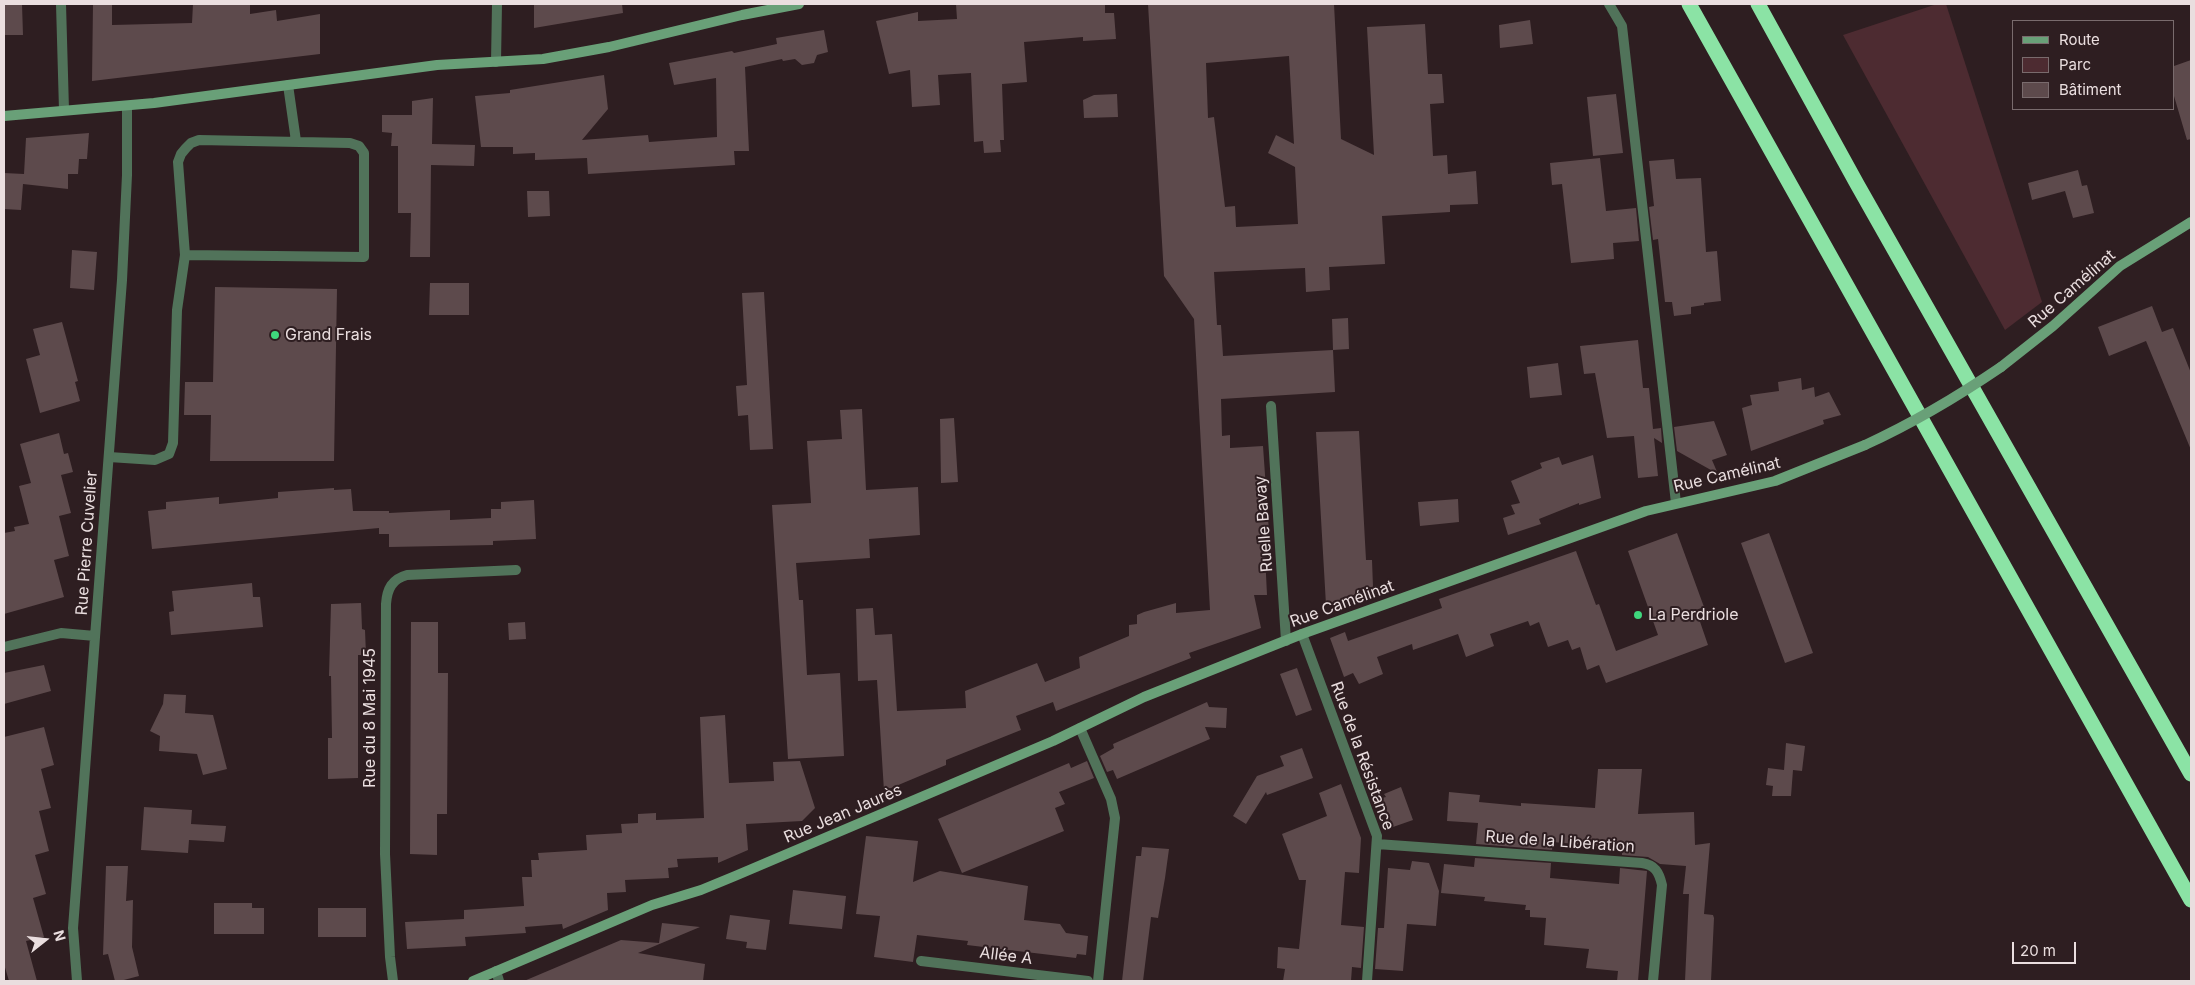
<!DOCTYPE html>
<meta charset="utf-8">
<style>
body{margin:0}
#map{position:relative;width:2195px;height:985px;overflow:hidden;background:#2e1e21;font-family:Inter,sans-serif}
canvas{display:block}
.frame{position:absolute;inset:0;border:5px solid #eadedf;pointer-events:none}
.legend{position:absolute;left:2012px;top:20px;width:162px;height:90px;box-sizing:border-box;background:#2e1e21;border:1px solid #796b6d;margin:0;padding:6px 9px;list-style:none;font-size:15px;color:#eadedf}
.legend li{display:flex;align-items:center;gap:10px;height:25px}
.legend b{width:25px;border:1px solid #796b6d}
.north{position:absolute;left:20px;top:915px;width:50px;height:50px;-webkit-text-stroke:4px #2e1e21;paint-order:stroke;rotate:74deg;font-size:14px;font-weight:700;line-height:20px;text-align:center;color:#eadedf}
.north::after{content:'';display:block;margin:auto;width:18px;height:22px;background:#eadedf;clip-path:polygon(50% 0,100% 100%,50% 72%,0 100%)}
.scale{position:absolute;left:2012px;top:942px;width:64px;height:22px;box-sizing:border-box;border:2px solid #eadedf;border-top:0;padding-left:6px;font-size:15px;line-height:18px;white-space:nowrap;color:#eadedf;-webkit-text-stroke:4px #2e1e21;paint-order:stroke}
</style>
<div id="map">
<canvas width="2195" height="985"></canvas>
<div class="frame"></div>
<ul class="legend">
<li><b style="height:6px;background:#69a078"></b>Route</li>
<li><b style="height:14px;background:#4d2b31"></b>Parc</li>
<li><b style="height:14px;background:#5d4a4c"></b>Bâtiment</li>
</ul>
<div class="north">N</div>
<div class="scale">20 m</div>
</div>
<script>
const g = document.querySelector('canvas').getContext('2d');
g.lineJoin = 'round';
function paint(path, color) {
  g.fillStyle = color;
  g.fill(path, 'evenodd');
}
function stroke(path, color, width, dash) {
  g.strokeStyle = color;
  g.lineWidth = width;
  g.lineCap = dash ? 'butt' : 'round';
  g.setLineDash(dash || []);
  g.stroke(path);
}
function drawText(font, color, halo, rows, align = 'center') {
  g.font = font + ' Inter,sans-serif';
  g.lineWidth = 4;
  g.setLineDash([]);
  g.textBaseline = 'middle';
  g.strokeStyle = halo;
  g.fillStyle = color;
  for (const [text, x, y, turn = 0] of rows) {
    g.save();
    g.translate(x, y);
    g.rotate((+turn || 0) * Math.PI / 180);
    g.textAlign = isNaN(turn) ? turn : align;
    if (halo) g.strokeText(text, 0, 0);
    g.fillText(text, 0, 0);
    g.restore();
  }
}
paint(new Path2D(`
 M 1937,4 L 1946,4 L 2042,302 L 2005,330 L 1843,35 Z`), '#4d2b31');
paint(new Path2D(`
 M 4,4 L 22,4 L 23,35 L 4,35 Z
 M 93,4 L 112,4 L 112,25 L 192,23 L 193,4 L 250,4 L 250,14 L 276,10 L 277,21 L 320,14 L 320,54 L 92,81 Z
 M 534,4 L 622,4 L 623,13 L 534,28 Z
 M 956,4 L 1105,4 L 1105,13 L 1114,13 L 1116,39 L 1083,41 L 1083,37 L 1024,42 L 1027,82 L 1002,84 L 1004,140 L 1000,140 L 1001,152 L 984,153 L 983,141 L 974,142 L 971,73 L 938,75 L 940,105 L 912,107 L 910,70 L 889,74 L 876,21 L 918,12 L 918,21 L 957,19 Z
 M 1148,4 L 1334,4 L 1341,139 L 1374,155 L 1367,27 L 1425,24 L 1428,74 L 1442,74 L 1444,103 L 1430,104 L 1433,156 L 1447,155 L 1448,174 L 1476,171 L 1478,204 L 1450,205 L 1450,212 L 1382,216 L 1385,264 L 1329,267 L 1330,290 L 1306,292 L 1305,268 L 1214,272 L 1217,325 L 1221,325 L 1223,356 L 1333,350 L 1332,319 L 1348,318 L 1349,349 L 1333,350 L 1335,392 L 1221,399 L 1222,436 L 1230,435 L 1230,448 L 1263,446 L 1269,532 L 1264,533 L 1267,595 L 1254,595 L 1261,628 L 1189,653 L 1191,658 L 1056,711 L 1053,702 L 1016,716 L 1021,730 L 946,760 L 946,765 L 884,791 L 877,680 L 858,681 L 856,609 L 873,608 L 875,635 L 892,634 L 897,711 L 966,708 L 965,691 L 1037,663 L 1045,682 L 1080,668 L 1079,657 L 1129,636 L 1129,625 L 1137,624 L 1137,615 L 1144,612 L 1176,603 L 1176,613 L 1210,610 L 1194,319 L 1164,276 ZM 1289,56 L 1294,144 L 1276,135 L 1268,153 L 1295,167 L 1298,224 L 1236,227 L 1235,206 L 1225,207 L 1214,117 L 1208,118 L 1206,63 Z
 M 1530,20 L 1533,44 L 1500,48 L 1499,25 Z
 M 824,30 L 828,52 L 817,55 L 814,63 L 802,65 L 795,59 L 783,61 L 782,59 L 745,67 L 749,151 L 734,151 L 735,165 L 588,174 L 587,158 L 535,160 L 535,153 L 513,154 L 513,147 L 481,147 L 475,96 L 510,93 L 510,90 L 604,75 L 608,109 L 582,140 L 648,135 L 649,142 L 717,137 L 716,78 L 674,85 L 669,63 L 732,51 L 734,53 L 777,44 L 776,38 Z
 M 2191,60 L 2191,139 L 2187,140 L 2174,96 L 2174,66 Z
 M 1117,94 L 1118,117 L 1084,118 L 1083,100 L 1094,95 Z
 M 1616,94 L 1623,153 L 1593,156 L 1587,97 Z
 M 433,98 L 432,144 L 475,145 L 474,166 L 431,165 L 430,257 L 410,257 L 411,213 L 398,213 L 398,146 L 391,146 L 392,133 L 382,132 L 382,115 L 412,115 L 412,101 Z
 M 89,133 L 87,159 L 79,159 L 78,174 L 68,174 L 68,189 L 23,184 L 21,210 L 4,209 L 4,173 L 24,174 L 26,138 Z
 M 1600,158 L 1606,211 L 1636,208 L 1639,241 L 1613,243 L 1614,259 L 1571,263 L 1562,184 L 1552,185 L 1550,163 Z
 M 1674,159 L 1676,179 L 1701,178 L 1706,252 L 1717,251 L 1721,301 L 1704,303 L 1704,305 L 1691,307 L 1691,314 L 1674,316 L 1672,302 L 1665,302 L 1658,239 L 1653,240 L 1649,207 L 1654,206 L 1649,161 Z
 M 2078,170 L 2082,186 L 2087,185 L 2094,213 L 2073,218 L 2065,191 L 2032,200 L 2028,183 Z
 M 527,191 L 549,191 L 550,216 L 528,217 Z
 M 72,250 L 97,252 L 94,290 L 70,288 Z
 M 430,283 L 469,283 L 469,315 L 429,315 Z
 M 215,287 L 337,289 L 334,461 L 210,461 L 211,415 L 184,415 L 185,382 L 213,382 Z
 M 764,292 L 773,449 L 750,450 L 748,415 L 738,416 L 736,386 L 747,385 L 742,293 Z
 M 2152,306 L 2162,332 L 2173,328 L 2191,373 L 2191,450 L 2146,341 L 2109,356 L 2098,327 Z
 M 62,322 L 78,381 L 75,382 L 80,401 L 40,413 L 26,359 L 40,355 L 33,329 Z
 M 1638,340 L 1643,388 L 1649,388 L 1653,429 L 1661,428 L 1662,443 L 1654,438 L 1658,476 L 1638,478 L 1634,436 L 1607,438 L 1595,373 L 1584,374 L 1580,346 Z
 M 1558,363 L 1562,395 L 1530,398 L 1527,367 Z
 M 1801,378 L 1802,390 L 1814,387 L 1815,397 L 1829,392 L 1841,415 L 1823,420 L 1824,424 L 1751,451 L 1742,408 L 1752,405 L 1750,395 L 1779,391 L 1778,382 Z
 M 862,409 L 866,490 L 918,487 L 920,535 L 869,539 L 870,558 L 796,563 L 799,600 L 803,600 L 807,675 L 840,673 L 844,756 L 788,759 L 772,505 L 811,503 L 807,441 L 842,439 L 840,410 Z
 M 954,418 L 958,482 L 941,483 L 940,419 Z
 M 1714,421 L 1727,455 L 1712,460 L 1718,474 L 1677,451 L 1674,427 Z
 M 1359,431 L 1366,560 L 1372,560 L 1373,587 L 1358,588 L 1359,593 L 1326,605 L 1316,432 Z
 M 59,433 L 64,454 L 68,453 L 73,472 L 61,475 L 71,513 L 59,516 L 69,556 L 54,560 L 64,597 L 4,614 L 4,533 L 15,531 L 14,527 L 29,524 L 19,486 L 31,483 L 20,444 Z
 M 1593,455 L 1601,498 L 1579,505 L 1579,503 L 1539,519 L 1541,524 L 1508,535 L 1503,518 L 1515,514 L 1511,505 L 1520,503 L 1511,481 L 1542,468 L 1540,463 L 1559,457 L 1562,465 Z
 M 334,488 L 334,490 L 351,489 L 353,511 L 389,511 L 389,513 L 450,510 L 450,520 L 491,518 L 491,509 L 501,509 L 501,502 L 534,500 L 536,539 L 493,541 L 493,545 L 389,547 L 389,534 L 379,534 L 379,528 L 152,549 L 148,511 L 166,509 L 166,502 L 219,497 L 219,504 L 278,498 L 278,492 Z
 M 1458,499 L 1459,522 L 1420,526 L 1418,502 Z
 M 1677,533 L 1704,607 L 1696,610 L 1708,645 L 1606,683 L 1599,665 L 1587,670 L 1580,647 L 1572,650 L 1568,640 L 1548,647 L 1539,622 L 1530,626 L 1528,621 L 1490,634 L 1494,646 L 1466,657 L 1458,634 L 1413,650 L 1412,644 L 1377,657 L 1383,674 L 1359,684 L 1353,673 L 1344,677 L 1330,638 L 1345,632 L 1348,641 L 1442,608 L 1439,599 L 1576,551 L 1596,605 L 1599,604 L 1616,651 L 1658,635 L 1628,551 Z
 M 1769,533 L 1813,653 L 1785,663 L 1741,543 Z
 M 252,583 L 253,597 L 260,597 L 263,627 L 171,635 L 169,612 L 174,611 L 172,591 Z
 M 361,603 L 362,629 L 365,630 L 366,655 L 358,655 L 358,778 L 328,779 L 328,738 L 332,738 L 331,676 L 329,676 L 331,604 Z
 M 411,622 L 438,622 L 438,673 L 448,673 L 447,814 L 437,814 L 437,855 L 410,854 Z
 M 525,622 L 526,639 L 509,640 L 508,623 Z
 M 44,665 L 51,691 L 4,704 L 4,673 Z
 M 1297,668 L 1312,710 L 1296,716 L 1280,674 Z
 M 164,694 L 186,695 L 185,713 L 213,715 L 227,769 L 203,775 L 197,754 L 159,751 L 160,736 L 150,731 L 163,704 Z
 M 1207,702 L 1209,707 L 1227,708 L 1226,728 L 1205,727 L 1210,739 L 1117,779 L 1113,770 L 1107,772 L 1100,756 L 1114,748 L 1113,744 Z
 M 725,715 L 729,783 L 774,781 L 773,762 L 800,761 L 815,808 L 802,821 L 746,824 L 748,850 L 718,863 L 718,857 L 677,859 L 678,867 L 668,868 L 669,878 L 625,880 L 626,892 L 607,893 L 608,910 L 563,929 L 562,924 L 525,927 L 526,933 L 465,937 L 466,946 L 407,949 L 405,922 L 464,919 L 464,910 L 524,906 L 522,877 L 532,877 L 531,860 L 539,860 L 538,853 L 587,850 L 586,835 L 622,833 L 621,824 L 638,823 L 638,814 L 656,813 L 656,820 L 704,818 L 700,717 Z
 M 44,727 L 54,765 L 41,769 L 51,808 L 39,811 L 49,851 L 35,855 L 46,894 L 33,898 L 44,937 L 26,941 L 37,981 L 9,981 L 4,964 L 4,737 Z
 M 1786,743 L 1805,746 L 1802,771 L 1793,770 L 1791,796 L 1772,796 L 1773,786 L 1766,785 L 1768,768 L 1784,770 Z
 M 1302,748 L 1313,778 L 1267,795 L 1266,792 L 1246,824 L 1233,816 L 1257,776 L 1284,766 L 1280,756 Z
 M 1087,761 L 1094,778 L 1059,792 L 1065,804 L 1055,808 L 1064,831 L 962,873 L 938,819 L 1069,763 L 1071,768 Z
 M 1598,769 L 1642,769 L 1638,814 L 1694,812 L 1695,845 L 1710,843 L 1704,914 L 1713,915 L 1714,918 L 1711,981 L 1685,981 L 1689,894 L 1683,894 L 1686,866 L 1660,864 L 1648,857 L 1622,855 L 1622,848 L 1553,842 L 1552,850 L 1476,844 L 1478,823 L 1447,821 L 1449,792 L 1480,795 L 1479,802 L 1521,806 L 1521,803 L 1595,808 Z
 M 1341,784 L 1361,838 L 1359,873 L 1345,872 L 1341,925 L 1364,927 L 1361,968 L 1352,967 L 1351,981 L 1283,981 L 1285,969 L 1277,968 L 1278,947 L 1299,949 L 1306,880 L 1299,880 L 1282,834 L 1327,816 L 1319,793 Z
 M 1401,787 L 1413,820 L 1393,827 L 1382,798 L 1386,797 L 1384,794 Z
 M 144,807 L 192,810 L 191,824 L 226,826 L 224,842 L 189,840 L 188,853 L 141,850 Z
 M 866,836 L 918,841 L 913,882 L 940,871 L 1028,886 L 1024,920 L 1060,924 L 1066,933 L 1088,936 L 1086,955 L 1077,954 L 1076,958 L 967,945 L 968,941 L 917,935 L 913,962 L 874,957 L 880,916 L 856,914 Z
 M 1142,847 L 1169,849 L 1165,878 L 1158,918 L 1151,917 L 1143,981 L 1122,981 L 1136,856 L 1141,856 Z
 M 1475,858 L 1551,863 L 1550,878 L 1619,884 L 1620,868 L 1647,871 L 1638,981 L 1617,981 L 1618,971 L 1586,968 L 1589,949 L 1544,945 L 1546,918 L 1530,917 L 1530,910 L 1525,910 L 1526,905 L 1484,901 L 1485,897 L 1441,893 L 1444,864 L 1474,867 Z
 M 1412,861 L 1429,863 L 1439,891 L 1436,926 L 1407,924 L 1403,971 L 1375,969 L 1378,928 L 1384,928 L 1388,868 L 1410,870 Z
 M 106,866 L 128,866 L 126,901 L 133,900 L 132,947 L 139,976 L 120,981 L 115,981 L 108,954 L 103,955 Z
 M 793,890 L 846,896 L 842,929 L 789,924 Z
 M 214,903 L 252,903 L 252,908 L 264,908 L 264,934 L 214,934 Z
 M 318,908 L 366,908 L 366,937 L 318,937 Z
 M 730,915 L 770,920 L 766,950 L 746,948 L 747,942 L 726,939 Z
 M 662,923 L 700,927 L 638,953 L 705,964 L 703,981 L 524,981 L 621,940 L 659,943 Z`), '#5d4a4c');
stroke(new Path2D(`
 M 288,85 L 296,141
 M 109,457 L 155,460 L 169,454 L 173,443 L 177,310 L 185,255 L 178,162 L 181,154 L 186,148 L 191,143 L 199,140 L 350,143 L 359,146 L 364,153 L 364,257 L 185,255
 M 496,971 L 499,981`), '#51735a', 10);
stroke(new Path2D(`
 M 61,4 L 64,110
 M 1609,4 L 1622,26 L 1676,503
 M 496,62 L 497,4
 M 1271,406 L 1286,641
 M 1302,634 L 1377,836 L 1367,981
 M 4,647 L 61,633 L 95,636
 M 1080,728 L 1111,799 L 1115,818 L 1098,981
 M 1377,844 L 1642,863 C 1655,865 1659,872 1662,885 L 1653,981
 M 921,961 L 1088,981
 M 77,981 L 73,928 L 122,280 L 127,175 L 127,106
 M 393,981 L 390,957 L 385,854 L 386,604 C 387,589 392,579 407,575 L 516,570`), '#51735a', 10);
stroke(new Path2D(`
 M 4,116 L 154,103 L 437,65 L 543,59 L 609,47 L 742,15 L 799,4
 M 2001,367 L 2053,326 L 2120,266 L 2191,222
 M 473,981 L 652,905 L 701,890 L 735,876 L 1053,741 L 1144,697 L 1302,634 L 1646,511 L 1775,481 L 1865,445`), '#69a078', 10);
stroke(new Path2D(`
 M 1689,4 L 2191,900
 M 1758,4 L 1857,184 L 2191,774`), '#8be3a5', 15);
stroke(new Path2D(`
 M 1865,445 C 1913,423 1957,397 2001,367`), '#69a078', 10);
for (const [x, y, r, color] of [
 [275,335,5,"#3fd77d"],
 [1638,615,5,"#3fd77d"]
]) {
  const dot = new Path2D();
  dot.arc(x, y, r, 0, 2 * Math.PI);
  g.fillStyle = color;
  g.fill(dot);
  stroke(dot, '#2e1e21', 2);
}
drawText('16px', '#eadedf', '#2e1e21', [
 ["Rue Camélinat",2072,289,-41],
 ["Rue Camélinat",1727,475,-13],
 ["Ruelle Bavay",1264,524,-94],
 ["Rue Pierre Cuvelier",87,543,-86],
 ["Rue Camélinat",1342,604,-20],
 ["Rue du 8 Mai 1945",370,718,-90],
 ["Rue de la Résistance",1362,756,70],
 ["Rue Jean Jaurès",843,814,-23],
 ["Rue de la Libération",1560,842,4],
 ["Allée A",1006,956,7]
]);
drawText('16px', '#eadedf', '#2e1e21', [
 ["Grand Frais",285,335],
 ["La Perdriole",1648,615]
], 'left');
</script>
